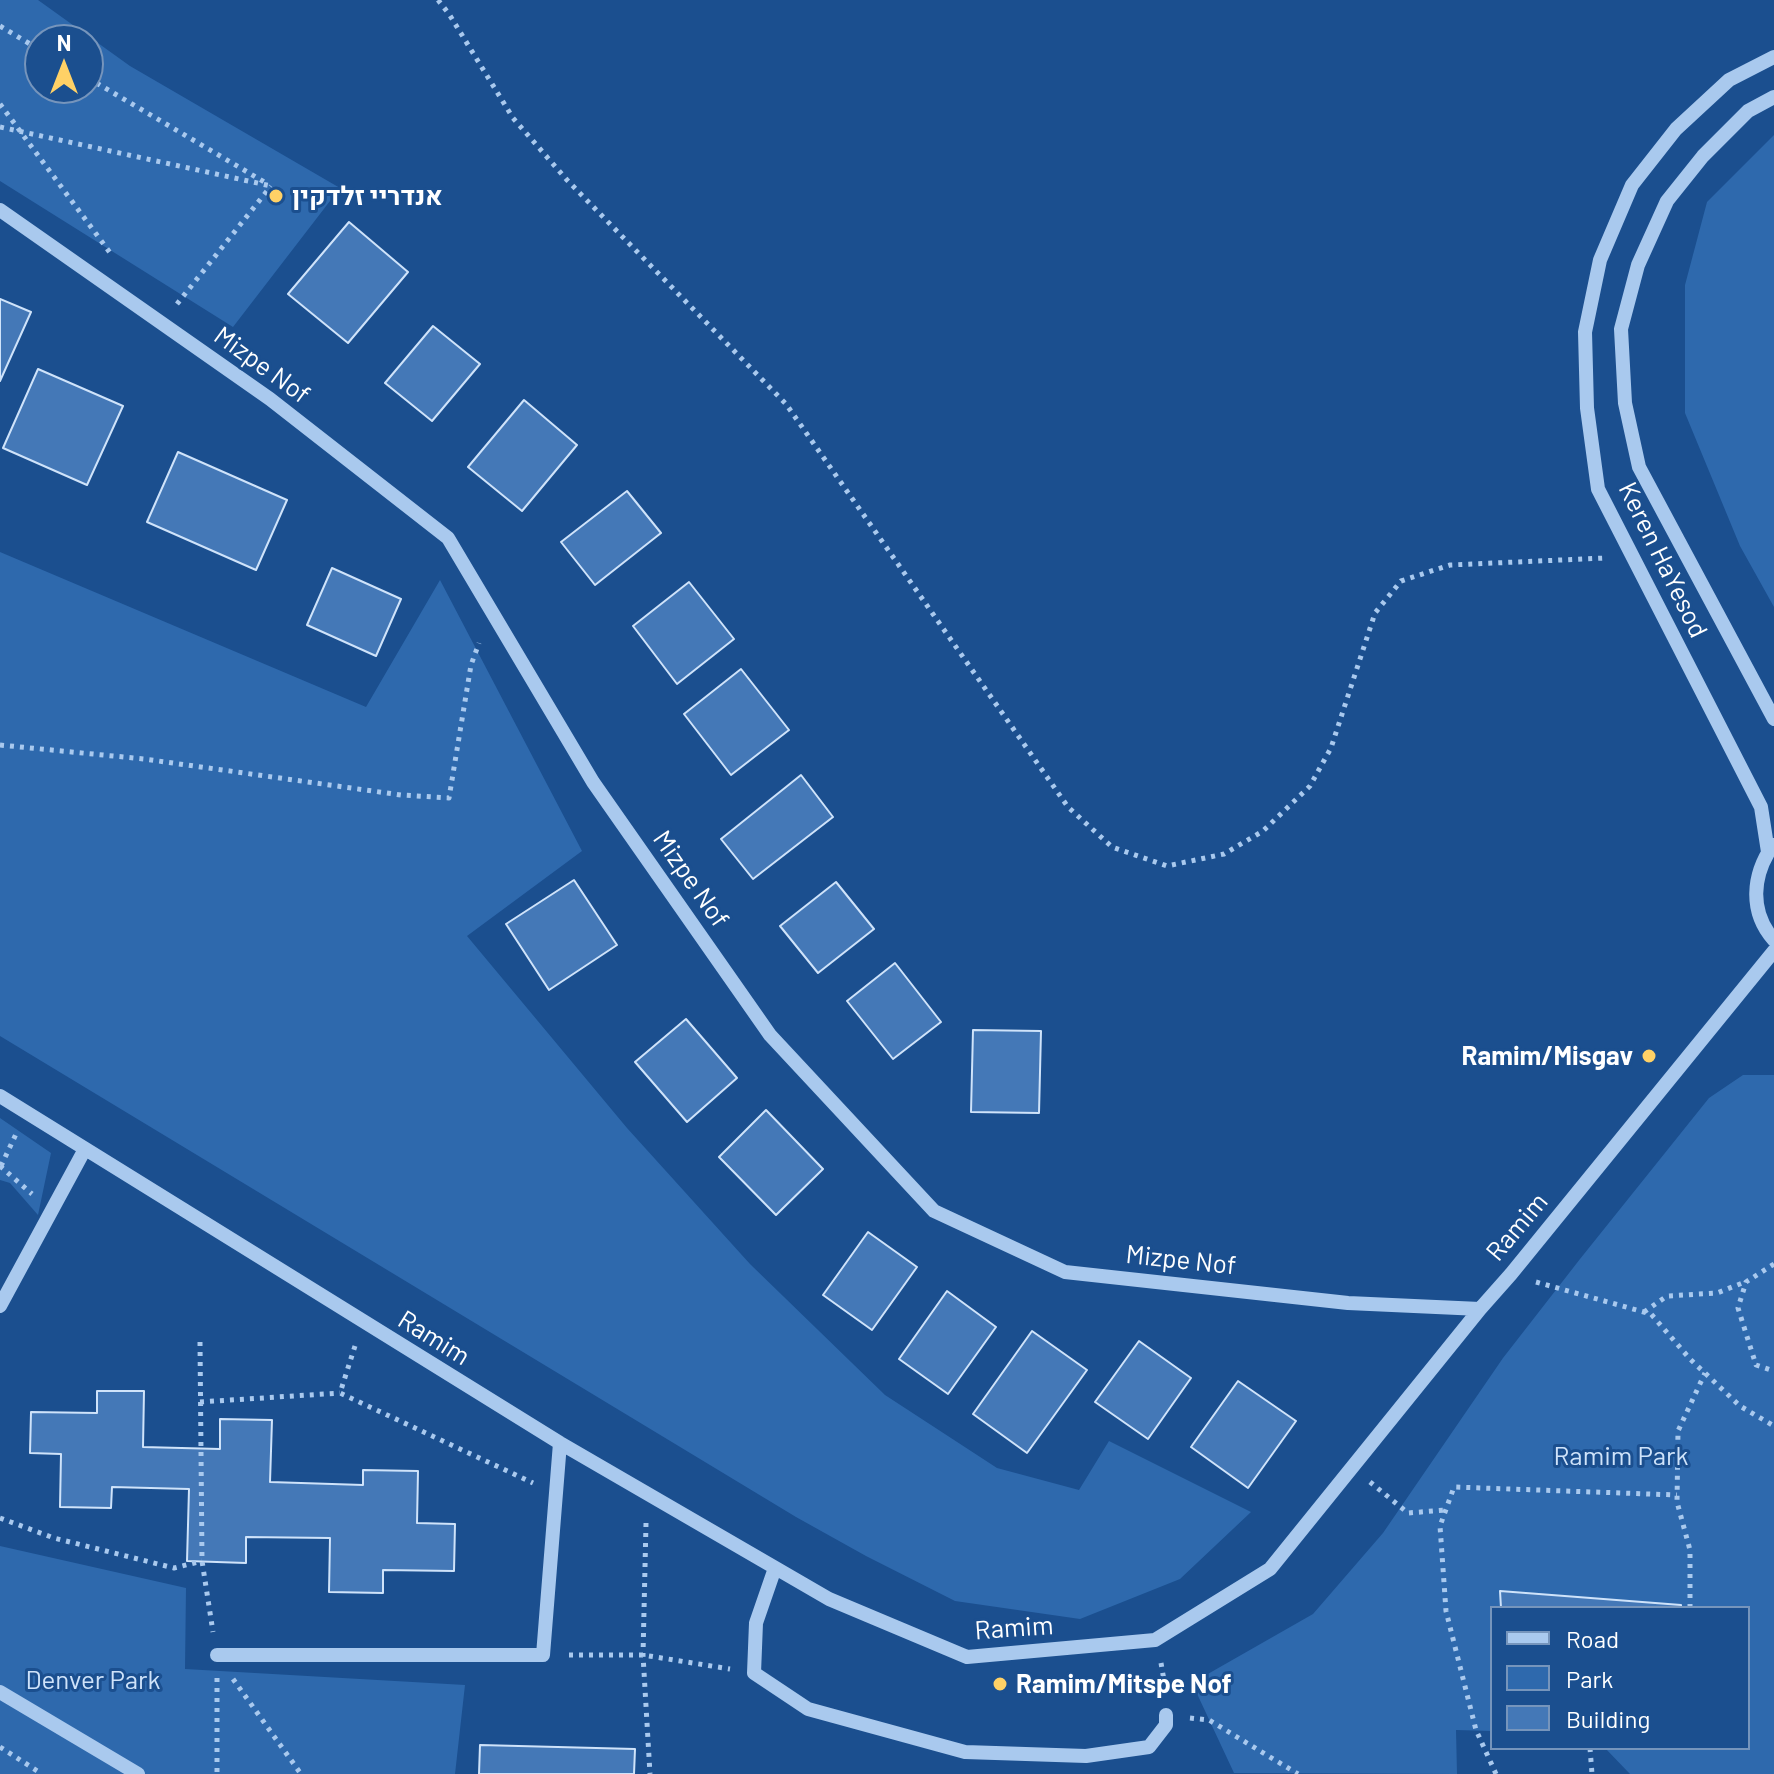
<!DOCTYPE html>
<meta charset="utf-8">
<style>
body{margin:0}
#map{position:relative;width:1774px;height:1774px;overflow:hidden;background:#1b4f8f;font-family:Barlow,sans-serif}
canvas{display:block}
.legend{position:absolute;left:1490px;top:1606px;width:260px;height:144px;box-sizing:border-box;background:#1b4f8f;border:2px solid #7695bc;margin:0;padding:10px 14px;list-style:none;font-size:24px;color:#fff}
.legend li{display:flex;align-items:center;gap:16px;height:40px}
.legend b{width:40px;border:2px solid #7695bc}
.north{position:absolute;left:24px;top:24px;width:80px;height:80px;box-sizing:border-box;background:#1b4f8f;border:2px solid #7695bc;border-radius:50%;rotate:0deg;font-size:22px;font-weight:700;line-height:32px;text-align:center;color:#fff}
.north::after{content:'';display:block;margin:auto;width:28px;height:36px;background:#ffd166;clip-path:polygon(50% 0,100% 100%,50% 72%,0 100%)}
</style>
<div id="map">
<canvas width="1774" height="1774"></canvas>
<ul class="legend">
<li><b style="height:10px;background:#a9c9ee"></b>Road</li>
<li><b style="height:22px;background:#2e69ad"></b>Park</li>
<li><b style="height:22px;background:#4478b7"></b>Building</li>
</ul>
<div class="north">N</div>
</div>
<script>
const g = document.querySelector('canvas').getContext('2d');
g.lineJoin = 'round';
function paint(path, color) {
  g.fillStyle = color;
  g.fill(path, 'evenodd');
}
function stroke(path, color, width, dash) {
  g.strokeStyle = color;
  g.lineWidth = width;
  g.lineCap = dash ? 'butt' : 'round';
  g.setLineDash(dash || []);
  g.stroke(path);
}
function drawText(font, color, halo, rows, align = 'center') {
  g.font = font + ' Barlow,Heebo,sans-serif';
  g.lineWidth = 6;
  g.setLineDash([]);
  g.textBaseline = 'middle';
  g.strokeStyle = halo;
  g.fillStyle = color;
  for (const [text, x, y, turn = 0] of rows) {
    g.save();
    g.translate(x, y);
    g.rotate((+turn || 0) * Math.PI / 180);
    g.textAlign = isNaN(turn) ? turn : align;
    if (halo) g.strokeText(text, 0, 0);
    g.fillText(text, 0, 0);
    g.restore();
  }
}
paint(new Path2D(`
 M 0,0 L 38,0 L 130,66 L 340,188 L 233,327 L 0,181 ZM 40,40 L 88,40 L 88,88 L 40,88 Z
 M 1774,135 L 1774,607 L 1740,546 L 1685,413 L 1685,285 L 1707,202 Z
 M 0,552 L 366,707 L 440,580 L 582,851 L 467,936 L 627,1128 L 750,1264 L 885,1395 L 997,1468 L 1079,1490 L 1109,1441 L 1251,1512 L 1180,1579 L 1080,1619 L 955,1601 L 866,1556 L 796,1517 L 0,1036 Z
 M 1743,1075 L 1774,1075 L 1774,1774 L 1630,1774 L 1605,1748 L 1748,1748 L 1748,1608 L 1492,1608 L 1492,1731 L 1456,1730 L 1457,1774 L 1234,1773 L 1192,1683 L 1313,1614 L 1383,1533 L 1503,1358 L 1580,1259 L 1709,1098 Z
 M 0,1118 L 51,1153 L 38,1215 L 10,1183 L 0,1180 Z
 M 0,1546 L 186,1588 L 185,1669 L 465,1685 L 455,1774 L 0,1774 Z`), '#2e69ad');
const building = new Path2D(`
 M 349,222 L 408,272 L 348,343 L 288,294 Z
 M 0,299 L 31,312 L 0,381 Z
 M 433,326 L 480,364 L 432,421 L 385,383 Z
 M 38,369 L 123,406 L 87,485 L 3,448 Z
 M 524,400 L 577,445 L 522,511 L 468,467 Z
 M 178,452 L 287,500 L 256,570 L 147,522 Z
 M 627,491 L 661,533 L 595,585 L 561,542 Z
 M 332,568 L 401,599 L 376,656 L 307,625 Z
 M 689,582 L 734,639 L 677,684 L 633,626 Z
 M 741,669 L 789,730 L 731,775 L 684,714 Z
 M 801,775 L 833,817 L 753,879 L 721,839 Z
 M 574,880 L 617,945 L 549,990 L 506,924 Z
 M 836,882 L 874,929 L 818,973 L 780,926 Z
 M 895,963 L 941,1022 L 893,1059 L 847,1001 Z
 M 686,1019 L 737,1078 L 687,1122 L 635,1062 Z
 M 973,1030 L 1041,1031 L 1039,1113 L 971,1112 Z
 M 766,1110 L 823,1169 L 776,1215 L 719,1157 Z
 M 868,1232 L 917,1267 L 872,1330 L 823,1295 Z
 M 947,1291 L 996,1327 L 948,1394 L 899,1359 Z
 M 1032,1331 L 1087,1370 L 1027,1453 L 973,1414 Z
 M 1139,1341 L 1191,1378 L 1148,1439 L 1095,1402 Z
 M 1238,1381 L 1296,1421 L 1248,1488 L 1191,1447 Z
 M 97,1391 L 144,1391 L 143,1447 L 220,1449 L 220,1419 L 272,1420 L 270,1482 L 363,1485 L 363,1470 L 418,1471 L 417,1523 L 455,1524 L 454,1571 L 383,1570 L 383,1593 L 329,1592 L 330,1538 L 246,1537 L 246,1563 L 187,1561 L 189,1489 L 112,1487 L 111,1508 L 60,1507 L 61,1454 L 30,1453 L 31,1412 L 97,1413 Z
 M 1500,1591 L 1681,1605 L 1681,1608 L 1501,1608 Z
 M 480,1745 L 635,1749 L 634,1774 L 479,1774 Z`);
paint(building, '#4478b7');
stroke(building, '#cfe3fa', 2);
stroke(new Path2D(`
 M 438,0 L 449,14 L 513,118 L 567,180 L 786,404 L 1068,807 L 1112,847 L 1167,866 L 1224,854 L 1263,831 L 1310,786 L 1331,748 L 1375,613 L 1401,581 L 1450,565 L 1605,558
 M 0,26 L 40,50
 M 88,78 L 266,183
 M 0,104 L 111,254
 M 0,127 L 271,186
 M 177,304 L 271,186
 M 0,745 L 144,759 L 401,795 L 449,798 L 471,665 L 479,643
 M 0,1166 L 32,1194
 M 1,1166 L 16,1134
 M 1774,1264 L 1746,1282 L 1738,1308 L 1756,1365 L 1774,1371
 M 1536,1282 L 1651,1314 L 1690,1359 L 1740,1406 L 1774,1426
 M 1644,1312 L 1667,1296 L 1717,1293 L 1745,1282
 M 200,1342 L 202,1561 L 213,1632
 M 355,1346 L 340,1393 L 533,1483
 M 200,1402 L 340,1393
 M 1370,1482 L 1408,1513 L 1446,1510
 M 0,1518 L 54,1538 L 174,1568 L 202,1561
 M 646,1523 L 643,1655 L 650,1774
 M 1690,1608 L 1690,1550 L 1677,1502 L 1678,1431 L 1705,1373
 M 569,1655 L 643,1655 L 730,1669
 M 1161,1663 L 1166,1692
 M 217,1678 L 217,1774
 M 233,1679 L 301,1774
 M 1190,1718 L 1209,1720 L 1298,1774
 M 0,1747 L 42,1774
 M 1590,1748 L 1592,1774
 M 1496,1774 L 1476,1730 L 1446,1611 L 1440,1526 L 1454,1487 L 1677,1495`), '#a9c9ee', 5, [4, 6]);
stroke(new Path2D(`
 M 1774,97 L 1748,111 L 1703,156 L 1667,201 L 1638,265 L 1621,329 L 1625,403 L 1639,467 L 1774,719
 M 0,210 L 270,399 L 448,538 L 593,782 L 770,1035 L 934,1211 L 1065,1272 L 1348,1303 L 1480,1309
 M 1773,845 C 1752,875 1749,912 1774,940
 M 1768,852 L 1761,807 L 1598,489 L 1587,408 L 1585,332 L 1600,260 L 1632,185 L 1676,129 L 1729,80 L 1774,57
 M 0,1096 L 560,1443 L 829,1599 L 967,1657 L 1155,1640 L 1270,1569 L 1480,1309 L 1511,1274 L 1774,951
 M 0,1306 L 85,1149
 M 775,1568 L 756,1623 L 754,1673 L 808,1709 L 965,1752 L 1086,1756 L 1149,1747 L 1166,1725 L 1166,1715
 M 217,1655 L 543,1655 L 560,1443
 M 0,1692 L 138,1774`), '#a9c9ee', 14);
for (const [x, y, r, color] of [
 [276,196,8,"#ffd166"],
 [1649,1056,8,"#ffd166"],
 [1000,1684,8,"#ffd166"]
]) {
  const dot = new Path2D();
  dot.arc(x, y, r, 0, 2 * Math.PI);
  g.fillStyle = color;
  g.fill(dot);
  stroke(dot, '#1b4f8f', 3);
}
drawText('bold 26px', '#fff', '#1b4f8f', [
 ["אנדריי זלדקין",292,196],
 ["Ramim/Misgav",1633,1056,"right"],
 ["Ramim/Mitspe Nof",1016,1684]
], 'left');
drawText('26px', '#fff', '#1b4f8f', [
 ["Mizpe Nof",262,365,36],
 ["Keren HaYesod",1663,560,64],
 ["Mizpe Nof",691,879,55],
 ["Ramim",1517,1227,-50],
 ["Mizpe Nof",1181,1260,6],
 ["Ramim",434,1338,32],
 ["Ramim",1014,1628,-4]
]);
drawText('26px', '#cfe3fa', '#1b4f8f', [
 ["Ramim Park",1621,1456],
 ["Denver Park",93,1680]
]);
</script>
